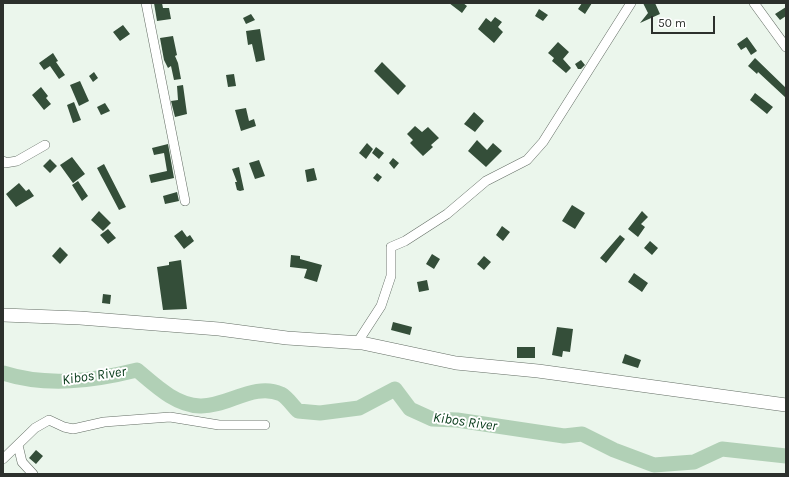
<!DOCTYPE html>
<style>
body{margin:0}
#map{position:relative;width:789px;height:477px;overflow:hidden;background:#ebf6ec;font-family:Karla,sans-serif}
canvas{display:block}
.frame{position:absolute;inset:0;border:4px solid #2c302c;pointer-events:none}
.scale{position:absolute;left:651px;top:16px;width:64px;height:18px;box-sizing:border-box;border:2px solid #2c302c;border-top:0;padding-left:5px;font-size:12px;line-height:14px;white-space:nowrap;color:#2c302c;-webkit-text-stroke:3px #fff;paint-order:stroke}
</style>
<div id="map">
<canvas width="789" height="477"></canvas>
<div class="frame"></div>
<div class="scale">50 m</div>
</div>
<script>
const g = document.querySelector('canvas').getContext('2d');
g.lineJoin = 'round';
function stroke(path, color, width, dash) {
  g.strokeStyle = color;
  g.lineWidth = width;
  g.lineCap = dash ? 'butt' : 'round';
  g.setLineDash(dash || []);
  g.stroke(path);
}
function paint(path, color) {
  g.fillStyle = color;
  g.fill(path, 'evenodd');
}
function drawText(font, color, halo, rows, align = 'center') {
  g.font = font + ' Karla,sans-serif';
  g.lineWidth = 4;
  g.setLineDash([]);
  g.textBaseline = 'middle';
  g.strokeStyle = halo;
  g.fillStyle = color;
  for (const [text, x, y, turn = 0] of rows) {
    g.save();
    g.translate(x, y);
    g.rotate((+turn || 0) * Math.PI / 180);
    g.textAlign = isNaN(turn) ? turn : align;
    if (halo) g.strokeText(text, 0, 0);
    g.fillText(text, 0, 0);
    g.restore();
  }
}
stroke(new Path2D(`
 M 3,373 C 47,387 93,381 137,370 C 155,385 175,405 200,406 C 227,407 254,382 281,394 C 287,397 293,406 298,411 L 320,413 L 359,408 L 395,389 L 410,409 L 432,419 L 457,420 L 564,436 L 582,434 L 614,450 L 654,465 L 694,462 L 722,449 L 786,456`), '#b1d0b6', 15);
paint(new Path2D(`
 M 154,3 L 162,3 L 163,8 L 169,8 L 171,19 L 157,21 Z
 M 449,3 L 463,3 L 467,6 L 462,13 Z
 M 582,3 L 592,3 L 585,14 L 578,9 Z
 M 643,3 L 655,3 L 660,14 L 640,23 L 648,13 Z
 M 786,7 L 786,16 L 780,20 L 775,14 Z
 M 539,9 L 548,15 L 543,21 L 535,16 Z
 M 251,14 L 255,20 L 246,24 L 243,18 Z
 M 495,17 L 502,22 L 498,27 L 503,32 L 494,43 L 478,29 L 486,18 L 491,22 Z
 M 123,25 L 130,34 L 120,41 L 113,32 Z
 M 260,29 L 265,60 L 256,62 L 252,44 L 248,45 L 246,31 Z
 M 173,36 L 177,55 L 175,56 L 178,63 L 181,79 L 174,80 L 171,66 L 168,68 L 164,60 L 160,38 Z
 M 747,37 L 757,51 L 751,55 L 746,47 L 741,50 L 737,44 Z
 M 558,42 L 569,52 L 563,59 L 571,68 L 566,73 L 552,61 L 554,58 L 548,53 Z
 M 53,53 L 58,61 L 56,62 L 65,75 L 59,79 L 50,66 L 44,70 L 39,63 Z
 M 755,58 L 786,88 L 786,98 L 758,72 L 757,74 L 748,66 Z
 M 581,60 L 585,65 L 581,69 L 578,69 L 575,64 Z
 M 382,62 L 406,86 L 398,95 L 374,71 Z
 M 94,72 L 98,78 L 93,82 L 89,76 Z
 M 234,74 L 236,86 L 228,87 L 226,75 Z
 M 80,81 L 89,101 L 79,106 L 70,85 Z
 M 183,85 L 187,114 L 175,117 L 171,101 L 178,100 L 177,86 Z
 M 41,87 L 48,96 L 46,98 L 51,104 L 44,110 L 32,95 Z
 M 755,93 L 773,107 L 767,114 L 750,100 Z
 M 74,102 L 81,120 L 73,123 L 67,105 Z
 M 105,103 L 110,111 L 101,115 L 97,107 Z
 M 246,108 L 249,121 L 254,119 L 256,126 L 241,131 L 235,110 Z
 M 474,112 L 484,121 L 475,132 L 464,124 Z
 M 415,126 L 422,132 L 428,127 L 439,138 L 431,145 L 433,147 L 423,156 L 410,143 L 413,140 L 407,134 Z
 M 477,140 L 487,150 L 493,143 L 502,151 L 486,167 L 468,151 Z
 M 367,143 L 373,149 L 366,159 L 359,153 Z
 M 168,144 L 174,178 L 151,183 L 149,175 L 167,171 L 164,153 L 154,155 L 152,148 Z
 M 376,147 L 384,153 L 379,159 L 372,153 Z
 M 72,157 L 85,174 L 73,183 L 60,165 Z
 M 393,158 L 399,163 L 394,169 L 389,163 Z
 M 50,159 L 57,166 L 50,173 L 43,166 Z
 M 259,160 L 265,176 L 255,179 L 249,163 Z
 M 104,164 L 126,207 L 119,210 L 97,168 Z
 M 239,167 L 244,190 L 240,191 L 237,190 L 235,182 L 237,182 L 232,169 Z
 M 314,168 L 317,180 L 307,182 L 305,170 Z
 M 377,173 L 382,177 L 378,182 L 373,178 Z
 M 78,181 L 88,196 L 82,201 L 72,185 Z
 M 19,183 L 26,191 L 29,189 L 34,196 L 16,207 L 6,194 Z
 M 177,192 L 179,201 L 165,204 L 163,196 Z
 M 572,205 L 585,213 L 575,229 L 562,221 Z
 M 99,211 L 111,223 L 103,231 L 91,220 Z
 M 642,211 L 648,217 L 641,224 L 645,227 L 638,237 L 628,229 Z
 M 502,226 L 510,232 L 503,241 L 496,235 Z
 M 108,229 L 116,238 L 108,244 L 100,235 Z
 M 182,230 L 187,237 L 190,235 L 194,241 L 184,249 L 174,236 Z
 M 620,235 L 625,239 L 606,263 L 600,258 Z
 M 650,241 L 658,248 L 652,255 L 644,248 Z
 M 60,247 L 68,255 L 60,264 L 52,256 Z
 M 432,254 L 440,259 L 434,269 L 426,264 Z
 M 291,255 L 300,256 L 300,259 L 322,265 L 317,282 L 304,278 L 307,269 L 290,267 Z
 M 484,256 L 491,262 L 484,270 L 477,264 Z
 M 181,260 L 187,309 L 163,310 L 157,267 L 169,265 L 169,262 Z
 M 634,273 L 648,283 L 642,292 L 628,282 Z
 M 427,280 L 429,290 L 419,292 L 417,282 Z
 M 103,294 L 111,295 L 110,304 L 102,303 Z
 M 393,322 L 412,327 L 410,335 L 391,330 Z
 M 557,327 L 573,329 L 570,352 L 563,351 L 562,357 L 552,355 Z
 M 517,347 L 535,347 L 535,358 L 517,358 Z
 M 625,354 L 641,360 L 638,368 L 622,363 Z
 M 36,450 L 43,456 L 36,464 L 29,458 Z`), '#344e39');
const minor = new Path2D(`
 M 146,3 L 185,201
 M 754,3 L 786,47
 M 3,161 L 5,163 L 17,161 L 45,145
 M 357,343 L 381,306 L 391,276 L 391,247 L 405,241 L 447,214 L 486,181 L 527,160 L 543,142 L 631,3
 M 18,445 L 22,462 L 33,474
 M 3,459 L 35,428 L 49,420 L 64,427 L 73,429 L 104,422 L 170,417 L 219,425 L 265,425`);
const secondary = new Path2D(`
 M 3,315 L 80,318 L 219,329 L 287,338 L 362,343 L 456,363 L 538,371 L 786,405`);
stroke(minor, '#646e65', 10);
stroke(secondary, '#646e65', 14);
stroke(minor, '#fff', 9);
stroke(secondary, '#fff', 13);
drawText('italic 14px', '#053817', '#fff', [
 ["Kibos River",94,376,-8],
 ["Kibos River",465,422,8]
]);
</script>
